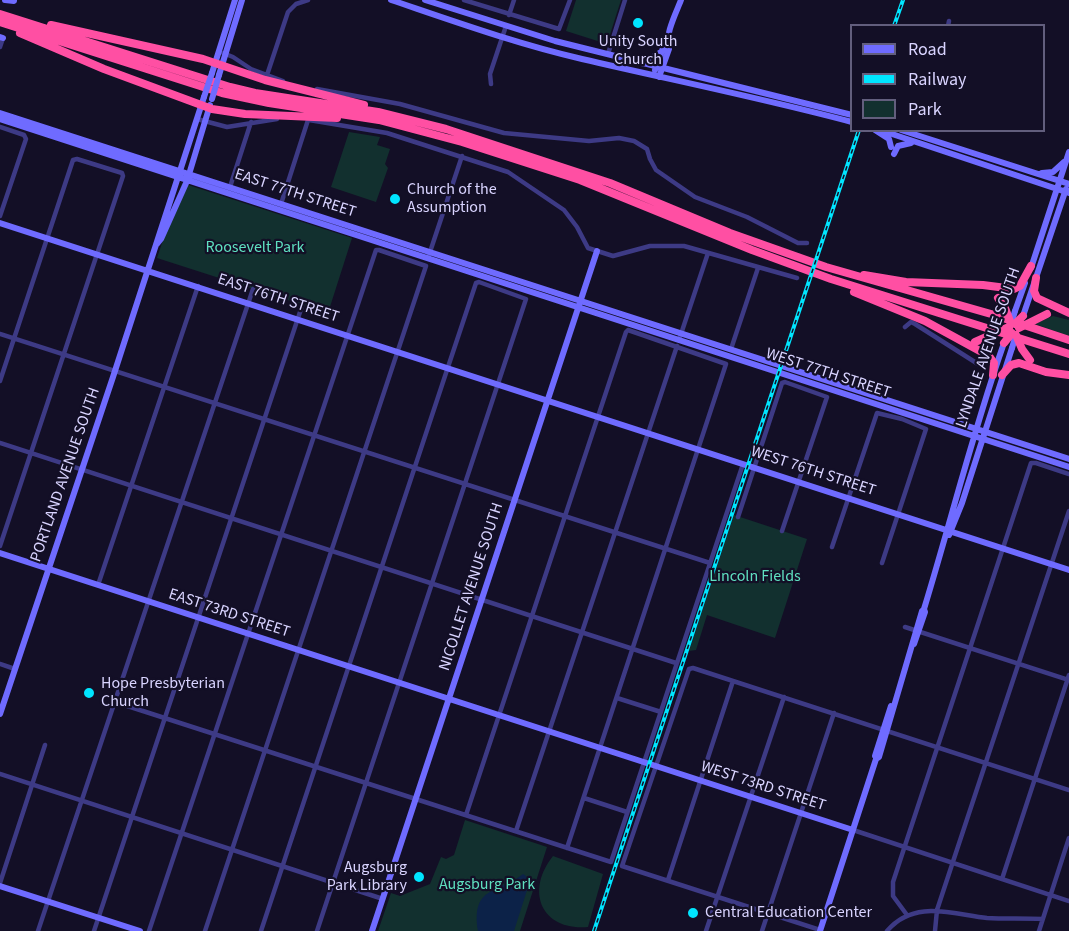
<!DOCTYPE html>
<style>
body{margin:0}
#map{position:relative;width:1069px;height:931px;overflow:hidden;background:#130f26;font-family:"Source Sans 3",sans-serif}
canvas{display:block}
.legend{position:absolute;left:850px;top:24px;width:195px;height:108px;box-sizing:border-box;background:#130f26;border:2px solid #625e7d;margin:0;padding:8px 10px;list-style:none;font-size:18px;color:#d9d4ff}
.legend li{display:flex;align-items:center;gap:12px;height:30px}
.legend b{width:30px;border:2px solid #625e7d}
</style>
<div id="map">
<canvas width="1069" height="931"></canvas>
<ul class="legend">
<li><b style="height:8px;background:#6f6bff"></b>Road</li>
<li><b style="height:8px;background:#00e5ff"></b>Railway</li>
<li><b style="height:16px;background:#12302f"></b>Park</li>
</ul>
</div>
<script>
const g = document.querySelector('canvas').getContext('2d');
g.lineJoin = 'round';
function paint(path, color) {
  g.fillStyle = color;
  g.fill(path, 'evenodd');
}
function stroke(path, color, width, dash) {
  g.strokeStyle = color;
  g.lineWidth = width;
  g.lineCap = dash ? 'butt' : 'round';
  g.setLineDash(dash || []);
  g.stroke(path);
}
function drawText(font, color, halo, rows, align = 'center') {
  g.font = font + ' "Source Sans 3",sans-serif';
  g.lineWidth = 4.5;
  g.setLineDash([]);
  g.textBaseline = 'middle';
  g.strokeStyle = halo;
  g.fillStyle = color;
  for (const [text, x, y, turn = 0] of rows) {
    g.save();
    g.translate(x, y);
    g.rotate((+turn || 0) * Math.PI / 180);
    g.textAlign = isNaN(turn) ? turn : align;
    if (halo) g.strokeText(text, 0, 0);
    g.fillText(text, 0, 0);
    g.restore();
  }
}
paint(new Path2D(`
 M 576,0 L 621,0 L 607,44 L 566,31 Z
 M 349,132 L 380,137 L 377,145 L 390,149 L 385,164 L 388,168 L 376,202 L 331,187 Z
 M 182,183 L 352,238 L 328,313 L 157,258 Z
 M 1053,316 L 1069,320 L 1069,336 L 1035,324 Z
 M 734,515 L 807,539 L 775,638 L 707,615 L 696,650 L 689,651 Z
 M 465,820 L 547,847 L 520,931 L 378,931 L 391,893 L 400,896 L 430,884 L 441,857 L 446,859 L 454,855 Z
 M 553,856 L 603,874 L 588,927 C 541,931 525,891 553,856 Z`), '#12302f');
paint(new Path2D(`
 M 523,874 L 526,876 L 529,884 L 514,931 L 478,931 C 471,886 497,894 523,874 Z`), '#0c2248');
stroke(new Path2D(`
 M 464,0 L 559,29 L 570,0
 M 509,15 L 514,0
 M 948,26 L 949,21
 M 0,47 L 3,38
 M 223,53 L 233,57 L 251,69 L 283,81
 M 608,54 L 625,0
 M 267,75 L 288,12 L 296,4 L 308,0
 M 491,84 L 490,74 L 506,26
 M 317,89 L 400,104 L 504,133 L 589,141 L 619,138 L 634,141 L 647,149 L 650,159 L 656,170 L 695,197 L 747,217 L 798,243 L 807,243
 M 197,119 L 227,127 L 277,119
 M 309,120 L 387,133 L 508,172 L 564,210 L 577,227 L 588,248 L 613,256 L 650,246 L 684,246 L 797,278
 M 0,127 L 24,135 L 26,139 L 0,216
 M 230,187 L 251,122
 M 281,204 L 308,120
 M 429,255 L 462,156
 M 905,327 L 911,322 L 915,324 L 978,364
 M 0,334 L 710,563
 M 679,340 L 708,253
 M 731,349 L 758,268
 M 0,381 L 73,160 L 77,159 L 122,173 L 123,176 L 0,546
 M 0,443 L 676,663
 M 738,517 L 782,383 L 785,382 L 827,397 L 782,531
 M 832,547 L 877,413 L 902,419 L 926,429 L 882,563
 M 98,585 L 198,286
 M 905,627 L 1069,680
 M 0,664 L 15,669
 M 617,698 L 661,712
 M 115,702 L 611,862 L 743,464
 M 0,774 L 383,899
 M 584,798 L 627,812
 M 466,815 L 626,332 L 628,330 L 726,364 L 567,848
 M 853,830 L 1069,901
 M 516,831 L 677,346
 M 1002,879 L 1069,675
 M 668,880 L 733,681
 M 0,883 L 45,745
 M 907,915 L 893,896 L 893,882 L 1031,463 L 1036,463 L 1069,474
 M 820,930 L 622,866 L 689,669 L 693,668 L 1069,790
 M 38,931 L 253,289
 M 94,931 L 302,306
 M 149,931 L 376,250 L 379,250 L 426,266 L 205,931
 M 261,931 L 449,364 L 476,283 L 479,282 L 526,299 L 317,931
 M 706,931 L 784,697
 M 762,931 L 834,713
 M 887,931 C 914,899 952,914 987,918 C 1005,919 1024,918 1043,919
 M 935,931 L 937,910 L 1069,511
 M 1039,931 L 1069,838`), '#3d3a85', 4.5);
stroke(new Path2D(`
 M 5,0 L 14,1
 M 391,0 C 453,21 517,44 582,59 C 672,80 762,98 852,122
 M 425,0 L 555,41 L 852,115
 M 0,37 L 3,38
 M 642,63 L 661,52
 M 655,70 L 663,48 L 667,45
 M 212,73 L 235,0
 M 219,75 L 242,0
 M 659,77 L 669,49 C 664,36 676,13 681,0
 M 0,113 L 1069,459
 M 0,119 L 1069,467
 M 875,130 L 889,139 L 891,147
 M 880,130 L 1069,193
 M 901,130 L 1069,184
 M 894,154 L 898,146 L 911,143
 M 1042,173 L 1053,172 L 1064,162
 M 0,223 L 1069,570
 M 157,244 L 161,239 L 187,181 L 210,105
 M 1031,268 L 1069,152
 M 1015,311 L 1025,283
 M 1023,316 L 1066,189
 M 949,535 L 962,503 L 1012,348
 M 0,553 L 853,830
 M 914,644 L 925,612 L 924,609 C 951,521 973,431 1004,343
 M 0,714 L 113,377 L 204,97
 M 875,756 L 891,706
 M 0,886 L 140,931
 M 372,931 L 597,251
 M 820,931 L 876,759 L 879,757 L 922,611 L 924,609`), '#6f6bff', 6);
stroke(new Path2D(`
 M 0,14 L 230,87 L 255,93 L 378,112 L 446,129 L 610,183 L 730,233 L 826,267 L 991,314 L 1069,340
 M 0,22 L 222,93 L 269,103 L 379,120 L 462,142 L 580,180 L 752,250 L 831,279 L 1069,354
 M 51,25 L 203,59 L 265,80 L 364,105
 M 20,33 L 104,69 L 212,109 L 245,114 L 337,118
 M 864,275 L 906,282 L 983,285 L 1014,289 L 1020,286 L 1031,266
 M 1036,278 L 1034,291 L 1037,298 L 1069,313
 M 854,292 L 925,321 L 989,356 L 994,363 L 993,375
 M 1002,375 L 1011,365 L 1019,363 L 1046,372 L 1069,375`), '#ff4fa3', 8);
const rail = new Path2D(`
 M 894,26 L 903,0
 M 594,931 L 859,130`);
stroke(rail, '#00e5ff', 4);
stroke(rail, '#130f26', 1.5, [4.5]);
stroke(new Path2D(`
 M 204,97 L 212,73
 M 212,99 L 219,75
 M 1011,324 L 1015,311
 M 1012,348 L 1016,335`), '#6f6bff', 6);
stroke(new Path2D(`
 M 998,298 L 1005,308 L 1011,324
 M 1015,324 L 1023,316
 M 1019,328 L 1047,314
 M 1016,335 L 1022,349 L 1030,360
 M 975,342 L 1009,327
 M 1004,343 L 1012,333`), '#ff4fa3', 8);
for (const [x, y, r, color] of [
 [638,23,6,"#00e5ff"],
 [395,199,6,"#00e5ff"],
 [89,693,6,"#00e5ff"],
 [419,877,6,"#00e5ff"],
 [693,913,6,"#00e5ff"]
]) {
  const dot = new Path2D();
  dot.arc(x, y, r, 0, 2 * Math.PI);
  g.fillStyle = color;
  g.fill(dot);
  stroke(dot, '#130f26', 2);
}
drawText('16px', '#d9d4ff', '#130f26', [
 ["Unity South",638,42,"center"],
 ["Church",638,60,"center"],
 ["Church of the",407,190],
 ["Assumption",407,208],
 ["Hope Presbyterian",101,684],
 ["Church",101,702],
 ["Augsburg",407,868,"right"],
 ["Park Library",407,886,"right"],
 ["Central Education Center",705,913]
], 'left');
drawText('16px', '#d9d4ff', '#130f26', [
 ["EAST 77TH STREET",295,194,18],
 ["EAST 76TH STREET",278,299,18],
 ["LYNDALE AVENUE SOUTH",989,348,-71],
 ["WEST 77TH STREET",828,374,18],
 ["WEST 76TH STREET",813,472,18],
 ["PORTLAND AVENUE SOUTH",66,475,-71],
 ["NICOLLET AVENUE SOUTH",472,587,-72],
 ["EAST 73RD STREET",229,614,18],
 ["WEST 73RD STREET",763,787,18]
]);
drawText('16px', '#5fe0c0', '#130f26', [
 ["Roosevelt Park",255,248],
 ["Lincoln Fields",755,577],
 ["Augsburg Park",487,885]
]);
</script>
